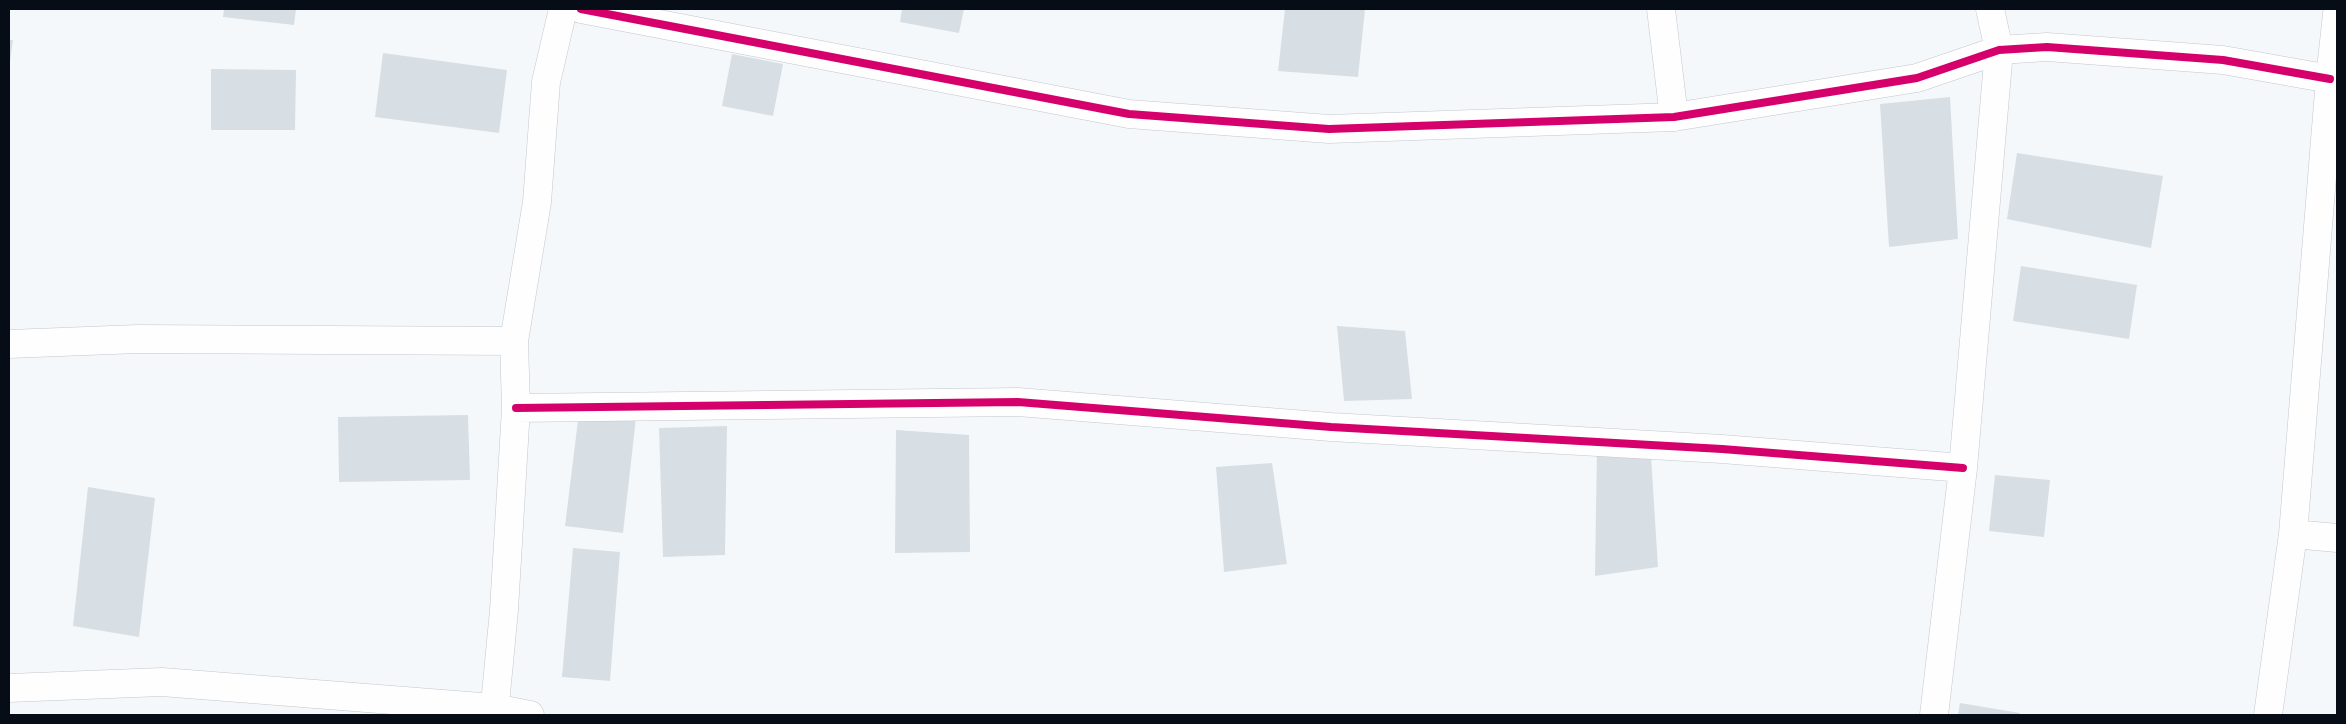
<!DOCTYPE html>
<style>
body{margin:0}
#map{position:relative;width:2346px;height:724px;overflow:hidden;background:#f5f8fb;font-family:Lora,serif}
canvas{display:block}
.frame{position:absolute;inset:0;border:10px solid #070d16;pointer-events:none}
</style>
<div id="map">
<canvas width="2346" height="724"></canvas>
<div class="frame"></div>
</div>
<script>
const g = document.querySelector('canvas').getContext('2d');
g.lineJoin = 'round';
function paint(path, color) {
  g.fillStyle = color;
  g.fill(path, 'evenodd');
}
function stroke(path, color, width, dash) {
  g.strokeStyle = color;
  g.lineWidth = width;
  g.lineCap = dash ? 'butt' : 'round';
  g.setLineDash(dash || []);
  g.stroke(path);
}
paint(new Path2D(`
 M 224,9 L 296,9 L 294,25 L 223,17 Z
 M 902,9 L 964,9 L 959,33 L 900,22 Z
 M 1285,9 L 1365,9 L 1358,77 L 1278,71 Z
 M 9,40 L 13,40 L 10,62 L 9,62 Z
 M 383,53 L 507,70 L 499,133 L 375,117 Z
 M 732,54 L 783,64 L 773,116 L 722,106 Z
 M 211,69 L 296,70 L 295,130 L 211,130 Z
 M 1950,97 L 1958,239 L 1889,247 L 1880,104 Z
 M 2017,153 L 2163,176 L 2151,248 L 2007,219 Z
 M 2021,266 L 2137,285 L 2129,339 L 2013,321 Z
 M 1337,326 L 1405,331 L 1412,399 L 1344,401 Z
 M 579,412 L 636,418 L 623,533 L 565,526 Z
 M 468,415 L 470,480 L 339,482 L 338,417 Z
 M 727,426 L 725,555 L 663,557 L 659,428 Z
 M 896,430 L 969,435 L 970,552 L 895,553 Z
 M 1597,447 L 1651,456 L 1658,567 L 1595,576 Z
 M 1272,463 L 1287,564 L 1224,572 L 1216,467 Z
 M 1995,475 L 2050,480 L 2044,537 L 1989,531 Z
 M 88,487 L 155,498 L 139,637 L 73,626 Z
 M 573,548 L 620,552 L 610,681 L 562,677 Z
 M 1960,703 L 2020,713 L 2019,715 L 1958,715 Z`), '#d7dfe4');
const minor = new Path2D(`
 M 581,9 L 1129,114 L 1329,129 L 1674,117 L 1917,78 L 1999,50 L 2047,47 L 2223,60 L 2330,79
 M 1661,9 L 1674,117
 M 9,344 L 138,339 L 514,341
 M 516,408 L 1018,402 L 1331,427 L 1722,449 L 1963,468
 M 2293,534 L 2337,538
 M 9,688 L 162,682 L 494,708 L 530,715
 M 494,715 L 504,610 L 516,408 L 514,341 L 537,202 L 546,82 L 563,9
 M 1934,715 L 1963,468 L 1999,50 L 1990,9
 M 2268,715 L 2293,534 L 2330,79 L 2337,14`);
stroke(minor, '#c2c6cd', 29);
stroke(minor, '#fefefe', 28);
stroke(new Path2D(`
 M 581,9 L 1129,114 L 1329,129 L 1674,117 L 1917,78 L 1999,50 L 2047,47 L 2223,60 L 2330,79
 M 516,408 L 1018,402 L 1331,427 L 1722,449 L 1963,468`), '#d6006c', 8);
</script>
